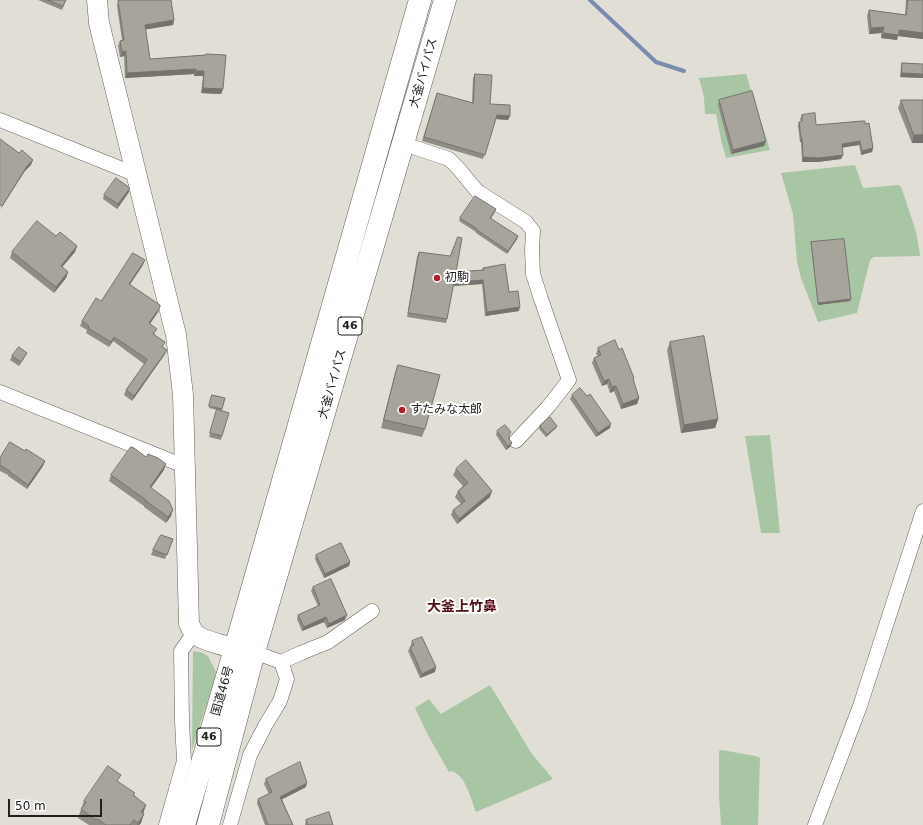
<!DOCTYPE html>
<meta charset="utf-8">
<style>
body{margin:0}
#map{position:relative;width:923px;height:825px;overflow:hidden;background:#e1ded6;font-family:"DejaVu Sans",sans-serif}
canvas{display:block}
.scale{position:absolute;left:8px;top:799px;width:94px;height:18px;box-sizing:border-box;border:2px solid #21201d;border-top:0;padding-left:5px;font-size:12px;line-height:14px;white-space:nowrap;color:#21201d;-webkit-text-stroke:3px #fff;paint-order:stroke}
</style>
<div id="map">
<canvas width="923" height="825"></canvas>
<div class="scale">50 m</div>
</div>
<script>
const g = document.querySelector('canvas').getContext('2d');
g.lineJoin = 'round';
function paint(path, color) {
  g.fillStyle = color;
  g.fill(path, 'evenodd');
}
function stroke(path, color, width, dash) {
  g.strokeStyle = color;
  g.lineWidth = width;
  g.lineCap = dash ? 'butt' : 'round';
  g.setLineDash(dash || []);
  g.stroke(path);
}
function drawText(font, color, halo, rows, align = 'center') {
  g.font = font + ' "DejaVu Sans","Noto Sans JP",sans-serif';
  g.lineWidth = 4;
  g.setLineDash([]);
  g.textBaseline = 'middle';
  g.strokeStyle = halo;
  g.fillStyle = color;
  for (const [text, x, y, turn = 0] of rows) {
    g.save();
    g.translate(x, y);
    g.rotate((+turn || 0) * Math.PI / 180);
    g.textAlign = isNaN(turn) ? turn : align;
    if (halo) g.strokeText(text, 0, 0);
    g.fillText(text, 0, 0);
    g.restore();
  }
}
paint(new Path2D(`
 M 746,74 L 770,150 L 726,158 L 721,140 L 716,114 L 705,114 L 704,97 L 699,78 Z
 M 855,165 L 863,188 L 899,185 L 902,189 L 916,232 L 920,254 L 920,256 L 874,257 L 870,260 L 857,313 L 818,322 L 801,278 L 797,262 L 793,214 L 781,173 Z
 M 770,435 L 780,533 L 761,533 L 745,436 Z
 M 193,651 L 203,653 L 208,656 L 216,672 L 215,678 L 192,750 Z
 M 490,685 L 532,754 L 553,779 L 476,812 C 471,799 466,776 452,771 L 449,772 L 429,737 L 415,708 L 429,699 L 441,714 Z
 M 722,750 L 755,756 L 760,758 L 758,825 L 721,825 L 719,794 L 719,751 Z`), '#a8c6a3');
stroke(new Path2D(`
 M 590,0 L 656,62 L 684,71`), '#798caf', 4);
const street = new Path2D(`
 M 0,120 L 137,175
 M 403,145 L 413,147 L 449,159 L 458,168 L 477,191 L 526,222 L 533,231 L 532,250 L 533,274 L 541,299 L 569,380 L 548,407 L 516,441
 M 0,392 L 184,466
 M 281,662 L 301,653 L 328,642 L 372,611
 M 166,825 L 184,761 L 182,721 L 181,651 L 194,633
 M 230,825 L 250,755 L 265,726 L 280,701 L 287,679 L 281,662 L 254,652
 M 815,825 L 860,706 L 923,511`);
const secondary = new Path2D(`
 M 97,0 L 99,23 L 176,335 L 183,395 L 189,624 C 191,627 192,631 194,633 C 202,642 239,649 252,652`);
const highway = new Path2D(`
 M 184,825 L 235,649 L 420,0
 M 208,825 L 254,652 L 445,0`);
stroke(street, '#626059', 15);
stroke(secondary, '#626059', 21);
stroke(highway, '#626059', 23);
stroke(street, '#fff', 14);
stroke(secondary, '#fff', 20);
stroke(highway, '#fff', 22);
paint(new Path2D(`
 M 38,0 L 66,0 L 62,10 Z
 M 906,0 L 923,0 L 923,39 L 898,36 L 897,40 L 881,38 L 881,33 L 869,34 L 867,16 L 869,10 L 905,15 Z
 M 118,1 L 174,20 L 173,25 L 145,29 L 150,59 L 205,55 L 206,54 L 223,89 L 221,94 L 201,93 L 203,76 L 194,76 L 194,74 L 125,78 L 124,56 L 120,57 L 118,46 L 120,41 L 122,40 L 117,6 Z
 M 902,63 L 923,64 L 923,78 L 900,77 L 901,67 Z
 M 475,74 L 490,104 L 510,116 L 508,120 L 496,119 L 483,159 L 422,141 L 437,93 L 472,103 L 473,78 Z
 M 719,100 L 766,141 L 764,146 L 731,154 L 718,105 Z
 M 901,100 L 923,143 L 912,143 L 898,108 Z
 M 802,115 L 816,125 L 862,121 L 865,124 L 873,148 L 872,152 L 861,155 L 859,145 L 842,147 L 843,155 L 841,159 L 817,162 L 802,162 L 801,142 L 800,142 L 798,126 L 799,122 L 801,121 L 800,119 Z
 M 129,192 L 117,209 L 103,199 L 104,195 Z
 M 496,209 L 495,212 L 491,219 L 518,236 L 517,239 L 507,254 L 476,233 L 476,232 L 459,221 L 460,218 Z
 M 56,236 L 77,246 L 75,252 L 62,267 L 68,272 L 66,278 L 54,293 L 10,258 L 12,252 Z
 M 811,242 L 851,299 L 850,301 L 818,305 L 811,244 Z
 M 419,252 L 456,272 L 482,270 L 483,268 L 509,292 L 519,311 L 485,316 L 482,284 L 453,286 L 447,319 L 446,323 L 407,317 L 417,257 Z
 M 143,265 L 130,284 L 158,312 L 150,324 L 155,334 L 154,335 L 163,347 L 165,354 L 132,401 L 124,395 L 126,390 L 144,366 L 144,364 L 113,341 L 109,347 L 86,333 L 87,330 L 80,326 L 82,321 L 101,301 Z
 M 670,342 L 718,419 L 715,428 L 681,433 L 667,350 Z
 M 598,348 L 619,350 L 634,378 L 633,381 L 639,398 L 637,404 L 621,409 L 614,391 L 610,393 L 607,384 L 602,386 L 592,363 L 594,358 L 598,356 L 596,354 Z
 M 12,356 L 25,357 L 19,366 L 10,360 Z
 M 398,365 L 425,429 L 422,437 L 381,428 L 395,373 Z
 M 212,395 L 225,398 L 221,411 L 222,436 L 221,440 L 209,437 L 217,410 L 209,408 Z
 M 572,395 L 610,428 L 596,437 L 570,399 Z
 M 540,426 L 557,426 L 556,428 L 546,437 L 539,429 Z
 M 497,431 L 509,436 L 509,439 L 512,443 L 510,447 L 506,450 L 496,435 Z
 M 0,458 L 45,461 L 43,466 L 27,489 L 8,476 L 8,475 L 0,471 Z
 M 456,469 L 490,497 L 457,524 L 451,515 L 453,510 L 461,504 L 455,497 L 458,491 L 463,486 L 453,475 Z
 M 164,470 L 151,488 L 171,516 L 166,523 L 144,507 L 144,506 L 109,481 L 111,475 Z
 M 173,539 L 165,559 L 151,555 L 153,550 Z
 M 316,555 L 350,562 L 349,566 L 324,578 L 315,559 Z
 M 313,587 L 345,620 L 327,628 L 324,622 L 302,631 L 297,619 L 298,615 L 318,606 L 311,591 Z
 M 412,641 L 435,672 L 420,678 L 408,651 L 410,647 L 411,646 L 411,645 Z
 M 266,779 L 306,787 L 282,799 L 293,825 L 265,825 L 257,803 L 258,799 L 269,794 L 264,784 Z
 M 119,782 L 134,795 L 146,805 L 143,814 L 141,823 L 139,825 L 89,825 L 78,818 L 84,801 Z
 M 306,820 L 333,825 L 305,825 Z`), '#908d86');
paint(new Path2D(`
 M 174,20 L 173,25 L 143,30 L 145,25 Z
 M 884,27 L 881,33 L 869,34 L 871,28 Z
 M 899,30 L 923,33 L 923,39 L 898,36 L 897,40 L 881,38 L 883,33 Z
 M 126,51 L 124,56 L 120,57 L 122,52 Z
 M 196,69 L 194,74 L 125,78 L 127,73 Z
 M 196,71 L 204,71 L 203,76 L 194,76 Z
 M 902,73 L 923,74 L 923,78 L 900,77 Z
 M 203,88 L 223,89 L 221,94 L 201,93 Z
 M 497,115 L 510,116 L 508,120 L 496,119 Z
 M 914,135 L 923,135 L 923,143 L 912,143 Z
 M 801,138 L 802,138 L 801,142 L 800,142 Z
 M 766,141 L 764,146 L 731,154 L 733,150 Z
 M 860,141 L 859,145 L 840,148 L 842,144 Z
 M 873,148 L 872,152 L 861,155 L 862,151 Z
 M 843,155 L 841,159 L 817,162 L 802,162 L 803,157 Z
 M 33,160 L 31,165 L 25,171 L 0,210 L 2,206 L 27,166 Z
 M 130,188 L 129,192 L 117,209 L 118,204 Z
 M 518,236 L 517,239 L 507,254 L 508,251 Z
 M 77,246 L 75,252 L 58,272 L 61,266 Z
 M 145,260 L 143,265 L 127,289 L 129,284 Z
 M 68,272 L 66,278 L 54,293 L 56,287 Z
 M 483,280 L 482,284 L 452,286 L 454,282 Z
 M 851,299 L 850,301 L 818,305 L 818,303 Z
 M 160,307 L 158,312 L 147,328 L 149,323 Z
 M 520,307 L 519,311 L 485,316 L 487,312 Z
 M 114,337 L 113,341 L 109,347 L 111,342 Z
 M 167,350 L 165,354 L 132,401 L 134,396 Z
 M 609,379 L 607,384 L 602,386 L 604,381 Z
 M 616,386 L 614,391 L 610,393 L 612,387 Z
 M 639,398 L 637,404 L 621,409 L 623,404 Z
 M 718,419 L 715,428 L 681,433 L 684,425 Z
 M 611,424 L 610,428 L 596,437 L 598,433 Z
 M 557,426 L 556,428 L 546,437 L 547,435 Z
 M 512,443 L 510,447 L 506,450 L 508,446 Z
 M 45,461 L 43,466 L 27,489 L 28,485 Z
 M 166,464 L 164,470 L 147,493 L 150,487 Z
 M 492,491 L 490,497 L 457,524 L 459,519 Z
 M 173,510 L 171,516 L 166,523 L 168,517 Z
 M 350,562 L 349,566 L 324,578 L 325,574 Z
 M 347,615 L 345,620 L 327,628 L 329,624 Z
 M 326,617 L 324,622 L 302,631 L 304,627 Z
 M 436,667 L 435,672 L 420,678 L 422,674 Z
 M 307,783 L 306,787 L 279,801 L 280,797 Z
 M 146,805 L 143,813 L 138,821 L 141,812 Z
 M 144,814 L 141,823 L 139,825 L 137,825 Z`), '#75736d');
const building = new Path2D(`
 M 48,0 L 66,0 L 63,6 Z
 M 123,0 L 171,0 L 174,20 L 145,25 L 150,59 L 206,55 L 206,54 L 226,55 L 223,89 L 203,88 L 204,71 L 196,71 L 196,69 L 127,73 L 126,51 L 122,52 L 120,41 L 124,40 L 118,1 Z
 M 908,0 L 923,0 L 923,33 L 899,30 L 899,35 L 883,33 L 884,27 L 871,28 L 869,10 L 906,15 Z
 M 902,63 L 923,64 L 923,74 L 902,73 Z
 M 475,74 L 492,75 L 490,104 L 510,105 L 510,116 L 497,115 L 485,155 L 424,137 L 437,93 L 473,103 Z
 M 752,91 L 766,141 L 733,150 L 719,100 Z
 M 901,100 L 923,100 L 923,135 L 914,135 Z
 M 815,113 L 816,125 L 862,121 L 865,121 L 865,124 L 869,123 L 873,148 L 862,151 L 860,141 L 842,144 L 843,155 L 819,158 L 803,157 L 802,138 L 801,138 L 799,122 L 802,121 L 802,115 Z
 M 0,139 L 19,153 L 22,150 L 33,160 L 27,166 L 2,206 L 0,205 Z
 M 116,178 L 130,188 L 118,204 L 104,195 Z
 M 475,196 L 496,209 L 490,218 L 518,236 L 508,251 L 477,230 L 477,229 L 460,218 Z
 M 37,221 L 56,236 L 60,232 L 77,246 L 61,266 L 68,272 L 56,287 L 12,252 Z
 M 458,237 L 462,238 L 456,272 L 484,270 L 483,268 L 505,264 L 509,292 L 518,291 L 520,307 L 487,312 L 483,280 L 454,282 L 447,319 L 408,313 L 419,252 L 450,256 Z
 M 844,239 L 851,299 L 818,303 L 811,242 Z
 M 133,253 L 145,260 L 129,284 L 160,305 L 160,307 L 149,323 L 157,329 L 153,334 L 165,342 L 162,347 L 167,350 L 134,396 L 126,390 L 145,363 L 147,359 L 114,337 L 111,342 L 88,328 L 89,326 L 82,321 L 96,298 L 101,301 Z
 M 704,336 L 718,419 L 684,425 L 670,342 Z
 M 615,340 L 619,350 L 622,348 L 634,378 L 633,379 L 639,398 L 623,404 L 616,386 L 612,387 L 609,379 L 604,381 L 594,358 L 601,355 L 598,348 Z
 M 19,347 L 27,353 L 21,362 L 12,356 Z
 M 398,365 L 440,375 L 425,429 L 384,420 Z
 M 580,388 L 587,396 L 590,394 L 611,424 L 598,433 L 572,395 Z
 M 212,395 L 225,398 L 222,409 L 209,406 Z
 M 217,409 L 229,413 L 222,436 L 210,433 Z
 M 550,417 L 557,426 L 547,435 L 540,426 Z
 M 505,425 L 511,432 L 509,435 L 509,439 L 512,443 L 508,446 L 497,431 Z
 M 10,442 L 25,451 L 26,449 L 45,461 L 28,485 L 10,472 L 10,471 L 0,465 L 0,458 Z
 M 131,447 L 134,448 L 146,457 L 148,454 L 158,458 L 166,464 L 150,487 L 169,501 L 173,510 L 168,517 L 146,501 L 146,500 L 111,475 Z
 M 466,460 L 492,491 L 459,519 L 453,510 L 465,501 L 458,491 L 468,483 L 456,469 Z
 M 161,535 L 173,539 L 167,555 L 153,550 Z
 M 341,543 L 350,562 L 325,574 L 316,555 Z
 M 331,579 L 347,615 L 329,624 L 326,617 L 304,627 L 298,615 L 320,605 L 313,587 Z
 M 422,637 L 436,667 L 422,674 L 410,647 L 414,645 L 412,641 Z
 M 300,762 L 307,783 L 280,797 L 293,825 L 268,825 L 258,799 L 272,792 L 266,779 Z
 M 108,766 L 121,775 L 117,781 L 135,793 L 133,795 L 146,805 L 141,812 L 144,814 L 138,823 L 134,820 L 130,825 L 106,825 L 98,819 L 96,820 L 81,809 L 86,802 L 84,801 Z
 M 329,812 L 333,825 L 308,825 L 306,820 Z`);
paint(building, '#a7a49c');
stroke(building, '#75736d', 1);
for (const [x, y, r, color] of [
 [437,278,4,"#b11f2e"],
 [402,410,4,"#b11f2e"]
]) {
  const dot = new Path2D();
  dot.arc(x, y, r, 0, 2 * Math.PI);
  g.fillStyle = color;
  g.fill(dot);
  stroke(dot, '#fff', 1.5);
}
for (const [x, y, w] of [
 [350,326,24],
 [209,737,24]
]) {
  const box = new Path2D();
  box.roundRect(x - w / 2, y - 9, w, 18, 3);
  g.fillStyle = '#fff';
  g.fill(box);
  stroke(box, '#21201d', 1);
}
drawText('bold 11px', '#21201d', null, [
 ["46",350,326],
 ["46",209,737]
]);
drawText('12px', '#21201d', '#fff', [
 ["大釜バイパス",424,73,-74],
 ["大釜バイパス",333,384,-74],
 ["国道46号",223,691,-74]
]);
drawText('12px', '#21201d', '#fff', [
 ["初駒",445,278],
 ["すたみな太郎",410,410]
], 'left');
drawText('bold 14px', '#520c12', '#fff', [
 ["大釜上竹鼻",462,607]
]);
</script>
